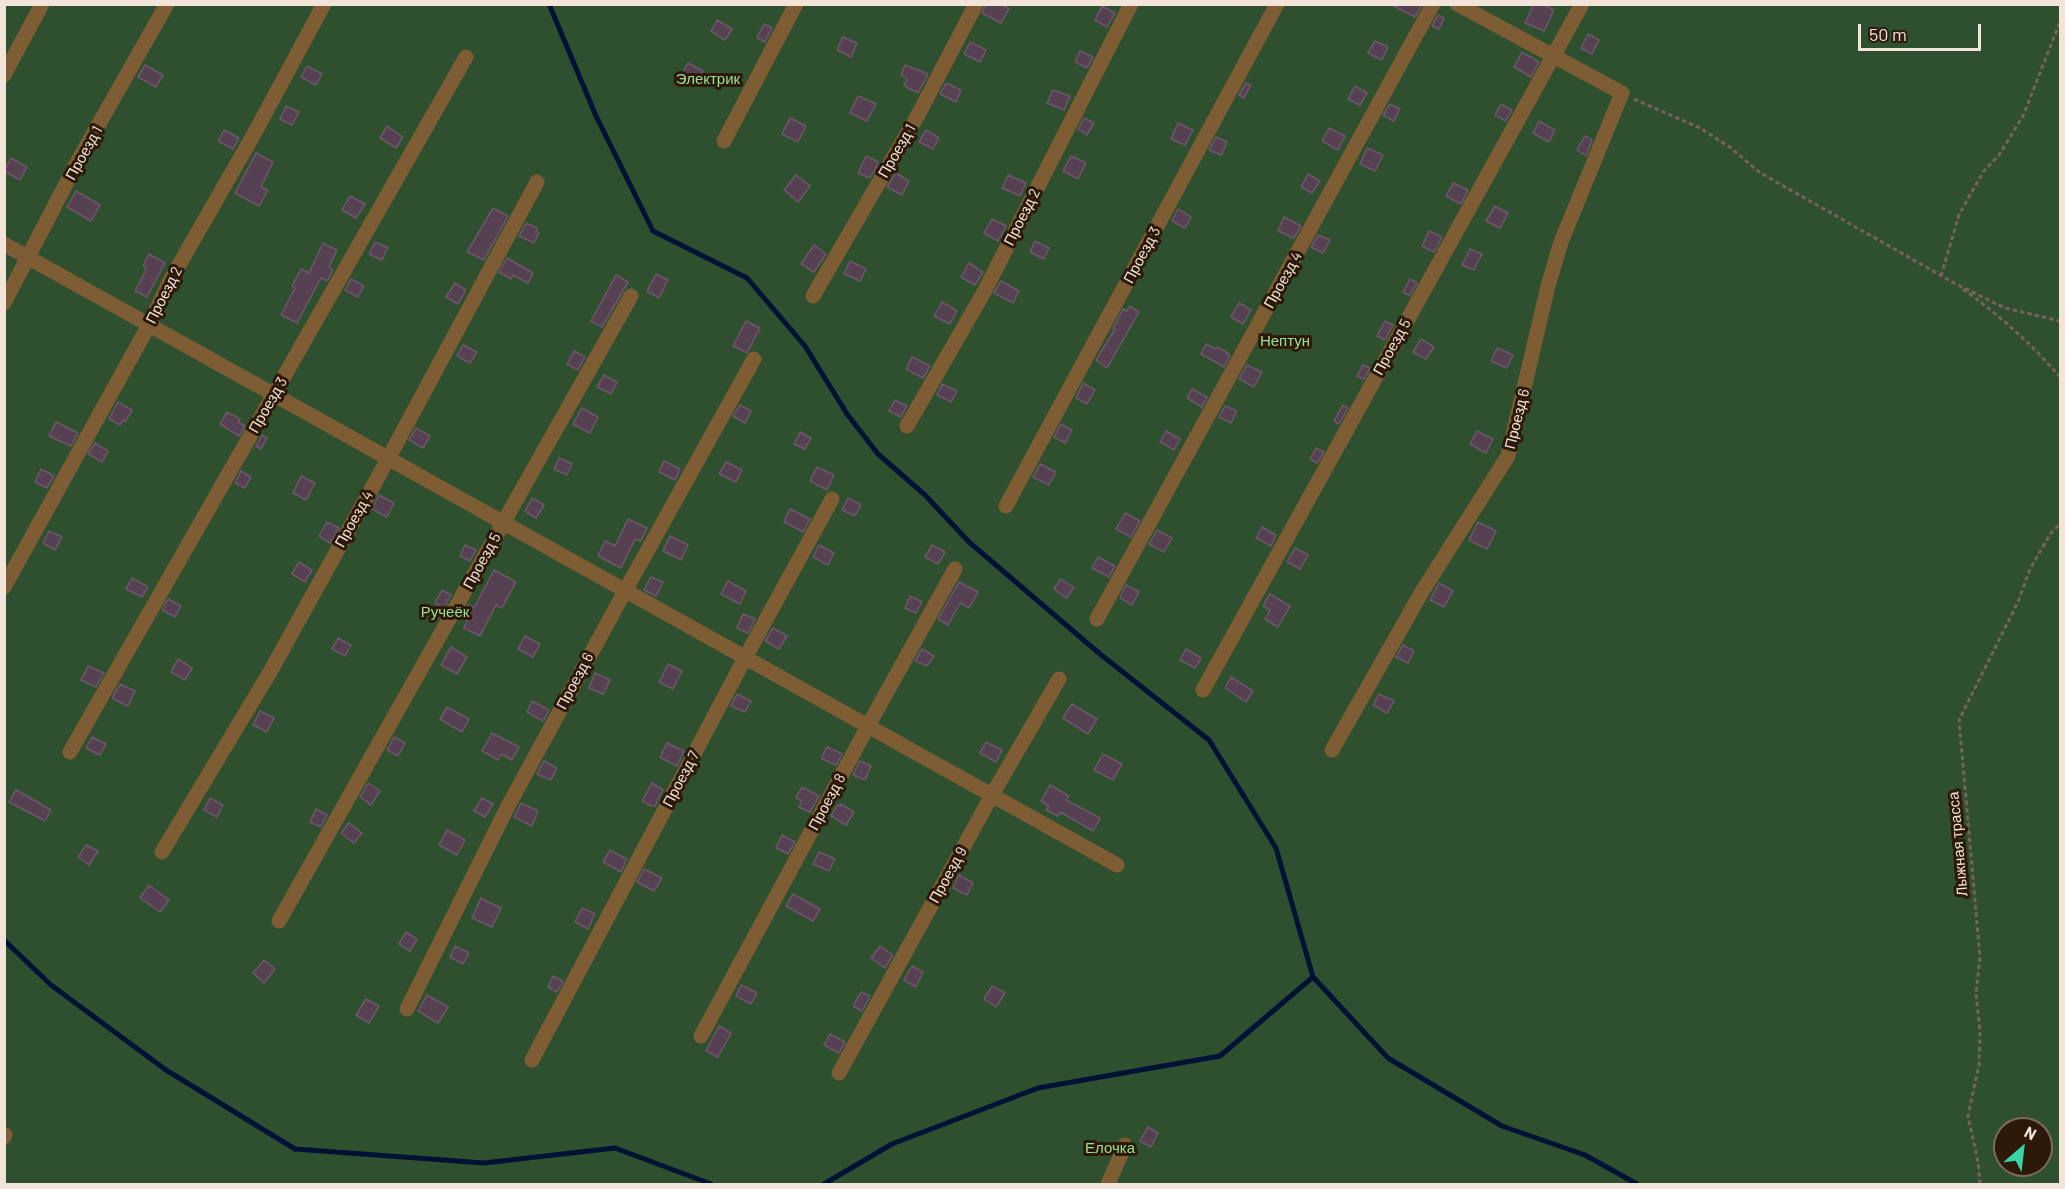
<!DOCTYPE html>
<meta charset="utf-8">
<style>
body{margin:0}
#map{position:relative;width:2065px;height:1189px;overflow:hidden;background:#382214;font-family:Barlow,sans-serif}
canvas{display:block}
.frame{position:absolute;inset:0;border:6px solid #f3e4da;pointer-events:none}
.north{position:absolute;left:1993px;top:1117px;width:60px;height:60px;box-sizing:border-box;background:#2d190a;border:2px solid #7c6a5d;border-radius:50%;rotate:28deg;font-size:16px;font-weight:700;line-height:24px;text-align:center;color:#f3e4da}
.north::after{content:'';display:block;margin:auto;width:21px;height:27px;background:#37d4a6;clip-path:polygon(50% 0,100% 100%,50% 72%,0 100%)}
.scale{position:absolute;left:1858px;top:24px;width:123px;height:27px;box-sizing:border-box;border:3px solid #f3e4da;border-top:0;padding-left:8px;font-size:18px;line-height:21px;white-space:nowrap;color:#f3e4da;-webkit-text-stroke:4px #2d190a;paint-order:stroke}
</style>
<div id="map">
<canvas width="2065" height="1189"></canvas>
<div class="frame"></div>
<div class="north">N</div>
<div class="scale">50 m</div>
</div>
<script>
const g = document.querySelector('canvas').getContext('2d');
g.lineJoin = 'round';
function paint(path, color) {
  g.fillStyle = color;
  g.fill(path, 'evenodd');
}
function stroke(path, color, width, dash) {
  g.strokeStyle = color;
  g.lineWidth = width;
  g.lineCap = dash ? 'butt' : 'round';
  g.setLineDash(dash || []);
  g.stroke(path);
}
function drawText(font, color, halo, rows, align = 'center') {
  g.font = font + ' Barlow,sans-serif';
  g.lineWidth = 6;
  g.setLineDash([]);
  g.textBaseline = 'middle';
  g.strokeStyle = halo;
  g.fillStyle = color;
  for (const [text, x, y, turn = 0] of rows) {
    g.save();
    g.translate(x, y);
    g.rotate((+turn || 0) * Math.PI / 180);
    g.textAlign = isNaN(turn) ? turn : align;
    if (halo) g.strokeText(text, 0, 0);
    g.fillText(text, 0, 0);
    g.restore();
  }
}
paint(new Path2D(`
 M 4,5 L 2060,5 L 2060,1184 L 5,1184 ZM 2005,1129 L 2041,1129 L 2041,1165 L 2005,1165 Z`), '#2e502f');
stroke(new Path2D(`
 M 549,4 L 596,116 L 653,231 L 747,278 L 805,346 L 847,414 L 878,454 L 925,495 L 969,542 L 1100,654 L 1209,740 L 1276,848 L 1313,977 L 1388,1058 L 1502,1126 L 1585,1155 L 1637,1184
 M 4,940 L 51,985 L 166,1070 L 295,1149 L 484,1163 L 615,1148 L 711,1184
 M 824,1184 L 892,1144 L 1038,1088 L 1220,1056 L 1313,977`), '#001136', 5);
const building = new Path2D(`
 M 986,4 L 1000,4 L 1009,9 L 1001,23 L 982,13 Z
 M 1390,4 L 1419,4 L 1421,6 L 1415,17 Z
 M 1534,4 L 1541,4 L 1554,10 L 1544,31 L 1525,23 Z
 M 1102,6 L 1115,13 L 1107,27 L 1095,20 Z
 M 1438,15 L 1444,18 L 1439,29 L 1432,26 Z
 M 717,20 L 732,29 L 725,40 L 711,31 Z
 M 764,24 L 772,28 L 765,42 L 757,38 Z
 M 1588,34 L 1599,40 L 1592,54 L 1581,48 Z
 M 843,37 L 857,43 L 851,57 L 837,50 Z
 M 1375,41 L 1388,47 L 1382,60 L 1368,53 Z
 M 970,42 L 986,50 L 980,62 L 964,54 Z
 M 1080,51 L 1093,57 L 1087,68 L 1075,62 Z
 M 1522,52 L 1539,62 L 1531,77 L 1514,67 Z
 M 688,63 L 703,71 L 694,85 L 680,77 Z
 M 145,65 L 163,75 L 156,87 L 138,77 Z
 M 905,65 L 928,74 L 918,93 L 904,86 L 907,79 L 901,75 Z
 M 307,66 L 322,74 L 316,85 L 301,77 Z
 M 946,83 L 961,90 L 956,102 L 940,94 Z
 M 1246,83 L 1251,85 L 1244,98 L 1239,95 Z
 M 1355,86 L 1367,93 L 1360,105 L 1348,99 Z
 M 1053,90 L 1070,96 L 1064,110 L 1047,103 Z
 M 858,96 L 876,104 L 867,121 L 850,113 Z
 M 1390,104 L 1400,109 L 1394,121 L 1383,115 Z
 M 1501,104 L 1512,110 L 1506,121 L 1495,115 Z
 M 286,106 L 299,112 L 292,125 L 280,119 Z
 M 790,118 L 806,126 L 798,142 L 782,134 Z
 M 1084,118 L 1094,123 L 1087,135 L 1078,129 Z
 M 1539,121 L 1555,130 L 1549,142 L 1533,133 Z
 M 1178,123 L 1193,130 L 1185,145 L 1171,139 Z
 M 387,126 L 403,137 L 396,148 L 380,138 Z
 M 1329,128 L 1345,136 L 1338,150 L 1322,141 Z
 M 224,130 L 239,138 L 233,149 L 218,141 Z
 M 926,130 L 939,138 L 933,149 L 919,142 Z
 M 1585,136 L 1592,140 L 1586,156 L 1577,150 Z
 M 1216,137 L 1227,142 L 1221,155 L 1209,150 Z
 M 1367,148 L 1383,155 L 1375,171 L 1360,164 Z
 M 256,153 L 273,162 L 261,187 L 268,190 L 259,206 L 235,193 Z
 M 866,156 L 878,162 L 878,164 L 870,178 L 858,173 Z
 M 1071,156 L 1086,163 L 1078,179 L 1063,171 Z
 M 11,158 L 27,167 L 20,180 L 4,171 Z
 M 896,173 L 909,181 L 902,195 L 887,187 Z
 M 1308,174 L 1320,181 L 1312,193 L 1301,187 Z
 M 796,175 L 810,186 L 798,202 L 784,190 Z
 M 1008,175 L 1026,183 L 1020,196 L 1002,188 Z
 M 1453,183 L 1468,190 L 1461,204 L 1446,196 Z
 M 76,191 L 100,205 L 91,221 L 67,207 Z
 M 350,196 L 365,204 L 356,218 L 342,210 Z
 M 1495,206 L 1508,213 L 1500,228 L 1486,221 Z
 M 493,208 L 508,216 L 484,260 L 467,252 Z
 M 1178,209 L 1191,217 L 1185,228 L 1172,221 Z
 M 1284,217 L 1301,226 L 1294,238 L 1278,231 Z
 M 992,219 L 1006,226 L 998,241 L 984,233 Z
 M 526,223 L 537,228 L 536,231 L 539,233 L 534,243 L 519,236 Z
 M 1429,231 L 1442,237 L 1434,252 L 1422,246 Z
 M 1318,235 L 1330,240 L 1323,253 L 1311,247 Z
 M 1035,241 L 1049,248 L 1044,259 L 1030,252 Z
 M 375,242 L 388,248 L 382,260 L 369,254 Z
 M 323,243 L 337,250 L 329,267 L 333,270 L 327,281 L 321,278 L 297,323 L 281,315 L 295,288 L 292,286 L 301,269 L 309,273 Z
 M 814,245 L 826,254 L 814,272 L 801,264 Z
 M 1470,249 L 1482,254 L 1474,270 L 1462,265 Z
 M 149,254 L 165,263 L 147,297 L 135,291 L 147,268 L 143,266 Z
 M 507,258 L 533,273 L 528,283 L 513,275 L 511,279 L 499,272 Z
 M 850,261 L 866,269 L 860,281 L 844,274 Z
 M 969,263 L 983,272 L 975,285 L 961,277 Z
 M 656,274 L 668,280 L 659,298 L 647,291 Z
 M 616,275 L 628,282 L 602,327 L 591,321 Z
 M 351,279 L 364,286 L 358,297 L 345,290 Z
 M 1410,279 L 1417,283 L 1410,296 L 1403,292 Z
 M 1001,281 L 1019,291 L 1013,303 L 994,293 Z
 M 455,283 L 466,290 L 458,304 L 446,297 Z
 M 942,302 L 957,311 L 950,324 L 934,316 Z
 M 1239,303 L 1251,310 L 1243,324 L 1231,317 Z
 M 1130,306 L 1139,312 L 1107,368 L 1096,360 L 1115,329 L 1113,328 L 1123,309 L 1127,311 Z
 M 746,321 L 760,328 L 747,353 L 733,346 Z
 M 1385,321 L 1393,325 L 1385,340 L 1377,336 Z
 M 1421,339 L 1434,347 L 1426,359 L 1413,352 Z
 M 1206,344 L 1216,349 L 1217,347 L 1228,353 L 1227,355 L 1230,356 L 1224,367 L 1201,354 Z
 M 463,345 L 477,352 L 470,363 L 457,356 Z
 M 1497,348 L 1513,355 L 1507,368 L 1491,361 Z
 M 574,351 L 585,357 L 578,370 L 567,364 Z
 M 912,357 L 930,366 L 923,378 L 906,369 Z
 M 1247,365 L 1262,372 L 1254,387 L 1239,379 Z
 M 1363,365 L 1370,368 L 1364,379 L 1357,376 Z
 M 604,375 L 617,382 L 611,394 L 597,387 Z
 M 1083,383 L 1095,390 L 1087,404 L 1076,398 Z
 M 942,384 L 957,391 L 951,402 L 937,395 Z
 M 1192,389 L 1207,397 L 1202,407 L 1187,398 Z
 M 895,400 L 907,406 L 901,417 L 889,411 Z
 M 118,402 L 132,410 L 125,422 L 123,420 L 120,425 L 109,419 Z
 M 740,405 L 751,411 L 745,423 L 733,416 Z
 M 1343,405 L 1348,408 L 1339,424 L 1334,421 Z
 M 1225,406 L 1237,411 L 1231,423 L 1219,417 Z
 M 582,408 L 598,417 L 590,433 L 573,424 Z
 M 227,412 L 240,419 L 238,422 L 245,426 L 239,436 L 220,424 Z
 M 56,422 L 78,433 L 71,446 L 49,436 Z
 M 1061,424 L 1072,430 L 1065,443 L 1054,437 Z
 M 416,428 L 430,436 L 423,448 L 409,440 Z
 M 1166,431 L 1180,439 L 1174,450 L 1160,442 Z
 M 1477,431 L 1493,439 L 1486,453 L 1470,444 Z
 M 800,432 L 811,438 L 805,449 L 794,444 Z
 M 262,435 L 267,438 L 261,449 L 256,446 Z
 M 95,443 L 108,451 L 102,462 L 88,454 Z
 M 1316,448 L 1324,452 L 1317,463 L 1310,459 Z
 M 559,458 L 572,464 L 567,475 L 554,469 Z
 M 664,461 L 680,469 L 675,480 L 659,472 Z
 M 726,462 L 742,470 L 736,482 L 719,474 Z
 M 1040,464 L 1056,472 L 1049,485 L 1033,477 Z
 M 817,467 L 834,475 L 827,490 L 810,481 Z
 M 41,469 L 54,476 L 47,488 L 35,482 Z
 M 241,471 L 251,477 L 245,488 L 235,483 Z
 M 301,476 L 315,483 L 306,500 L 293,493 Z
 M 379,495 L 394,503 L 387,517 L 372,509 Z
 M 532,498 L 544,505 L 536,518 L 525,511 Z
 M 848,498 L 861,505 L 855,516 L 842,510 Z
 M 790,509 L 810,519 L 803,532 L 784,522 Z
 M 1125,513 L 1140,521 L 1131,537 L 1116,529 Z
 M 628,519 L 647,528 L 641,541 L 635,539 L 621,568 L 598,556 L 605,541 L 615,546 Z
 M 327,522 L 339,528 L 330,543 L 319,536 Z
 M 1478,522 L 1496,531 L 1487,549 L 1469,540 Z
 M 1262,527 L 1276,535 L 1271,546 L 1256,538 Z
 M 1157,530 L 1172,538 L 1164,552 L 1149,544 Z
 M 49,531 L 62,537 L 55,550 L 43,543 Z
 M 670,536 L 688,545 L 681,560 L 663,551 Z
 M 465,545 L 476,550 L 470,561 L 460,556 Z
 M 819,545 L 834,553 L 828,565 L 813,557 Z
 M 932,545 L 945,552 L 938,564 L 925,557 Z
 M 1295,548 L 1308,555 L 1300,569 L 1287,562 Z
 M 1098,557 L 1115,566 L 1109,577 L 1092,568 Z
 M 299,562 L 312,570 L 305,582 L 292,574 Z
 M 494,570 L 516,582 L 502,608 L 496,605 L 480,636 L 464,628 L 467,621 L 461,617 L 468,605 L 474,608 Z
 M 651,577 L 663,582 L 656,596 L 644,590 Z
 M 132,578 L 148,587 L 142,597 L 126,589 Z
 M 1061,579 L 1074,588 L 1066,598 L 1054,589 Z
 M 728,581 L 746,591 L 740,604 L 721,594 Z
 M 959,582 L 978,592 L 969,608 L 960,603 L 948,625 L 938,619 Z
 M 1439,583 L 1453,591 L 1444,607 L 1430,600 Z
 M 1126,585 L 1139,592 L 1132,605 L 1120,598 Z
 M 442,590 L 451,595 L 444,608 L 435,603 Z
 M 1270,594 L 1290,606 L 1278,627 L 1265,619 L 1270,610 L 1263,606 Z
 M 910,596 L 922,602 L 916,613 L 905,608 Z
 M 168,599 L 181,606 L 175,617 L 162,610 Z
 M 743,614 L 755,619 L 748,633 L 737,628 Z
 M 773,628 L 787,636 L 779,649 L 765,641 Z
 M 525,636 L 540,644 L 533,657 L 518,649 Z
 M 338,638 L 351,645 L 345,656 L 332,649 Z
 M 1403,645 L 1414,651 L 1408,663 L 1396,657 Z
 M 451,647 L 467,657 L 457,674 L 441,665 Z
 M 922,649 L 934,656 L 927,666 L 915,661 Z
 M 1186,649 L 1201,658 L 1195,668 L 1180,660 Z
 M 178,659 L 192,668 L 185,680 L 171,672 Z
 M 668,664 L 682,671 L 673,689 L 659,682 Z
 M 88,666 L 104,673 L 96,687 L 81,680 Z
 M 595,673 L 610,680 L 603,694 L 589,688 Z
 M 1231,677 L 1253,691 L 1246,702 L 1225,688 Z
 M 120,684 L 135,691 L 128,706 L 113,699 L 113,696 Z
 M 737,694 L 751,701 L 745,712 L 731,706 Z
 M 1379,694 L 1394,701 L 1387,713 L 1373,705 Z
 M 532,701 L 549,710 L 543,721 L 527,712 Z
 M 1072,704 L 1097,719 L 1088,734 L 1063,718 Z
 M 447,707 L 469,719 L 462,732 L 440,719 Z
 M 260,711 L 274,718 L 267,732 L 253,725 Z
 M 492,733 L 519,747 L 512,760 L 501,754 L 498,760 L 482,751 Z
 M 92,737 L 106,744 L 100,755 L 86,748 Z
 M 394,737 L 405,743 L 398,756 L 387,750 Z
 M 986,742 L 1002,750 L 996,762 L 980,753 Z
 M 667,743 L 684,751 L 677,766 L 660,757 Z
 M 827,747 L 842,754 L 836,765 L 821,758 Z
 M 1103,754 L 1122,764 L 1113,780 L 1094,770 Z
 M 544,761 L 557,768 L 551,780 L 537,774 Z
 M 860,761 L 871,766 L 865,780 L 853,775 Z
 M 368,783 L 380,791 L 371,805 L 360,797 Z
 M 652,783 L 663,790 L 655,806 L 651,806 L 642,801 Z
 M 1050,785 L 1069,796 L 1066,800 L 1100,818 L 1093,831 L 1060,812 L 1058,816 L 1046,810 L 1049,806 L 1041,801 Z
 M 802,787 L 819,796 L 810,812 L 799,807 L 802,801 L 796,798 Z
 M 16,790 L 51,810 L 45,821 L 9,802 Z
 M 210,798 L 223,805 L 217,817 L 204,810 Z
 M 482,798 L 493,804 L 485,817 L 474,811 Z
 M 521,803 L 538,811 L 532,826 L 514,817 Z
 M 841,804 L 854,812 L 846,825 L 831,816 L 837,805 L 840,806 Z
 M 316,809 L 327,815 L 321,827 L 310,822 Z
 M 349,823 L 362,833 L 354,843 L 341,833 Z
 M 447,830 L 465,840 L 457,855 L 439,845 Z
 M 782,835 L 795,842 L 788,854 L 776,848 Z
 M 86,845 L 98,851 L 89,865 L 78,857 Z
 M 610,850 L 627,859 L 621,872 L 603,862 Z
 M 819,852 L 835,859 L 829,871 L 813,864 Z
 M 644,869 L 662,878 L 654,891 L 637,882 Z
 M 959,875 L 973,883 L 967,895 L 953,888 Z
 M 149,885 L 169,900 L 160,912 L 140,898 Z
 M 793,894 L 820,909 L 813,921 L 786,906 Z
 M 481,898 L 501,908 L 492,927 L 472,918 Z
 M 582,908 L 595,914 L 588,929 L 575,922 Z
 M 406,932 L 417,939 L 410,951 L 399,944 Z
 M 455,946 L 469,953 L 463,964 L 450,957 Z
 M 880,946 L 893,955 L 885,968 L 871,958 Z
 M 264,960 L 275,969 L 264,983 L 253,973 Z
 M 912,966 L 923,972 L 916,987 L 904,980 Z
 M 553,976 L 563,981 L 557,992 L 548,987 Z
 M 741,985 L 757,993 L 751,1004 L 736,996 Z
 M 992,986 L 1005,993 L 996,1007 L 984,999 Z
 M 861,992 L 870,996 L 862,1011 L 853,1006 Z
 M 427,995 L 448,1007 L 438,1023 L 418,1011 Z
 M 366,999 L 379,1006 L 369,1023 L 356,1015 Z
 M 719,1026 L 731,1033 L 718,1057 L 706,1051 Z
 M 830,1034 L 845,1042 L 839,1053 L 824,1045 Z
 M 1148,1127 L 1158,1133 L 1151,1147 L 1140,1141 Z`);
paint(building, '#564153');
stroke(building, '#6e576a', 1.5);
stroke(new Path2D(`
 M 1634,99 L 1700,128 L 1731,148 L 1759,172 L 1954,283 L 2005,308 L 2060,321
 M 1941,276 L 1959,215 L 1983,172 L 1999,155 L 2023,116 L 2060,22
 M 1963,289 C 1999,315 2031,343 2060,377
 M 1980,1184 L 1978,1162 L 1968,1116 L 1979,1065 L 1980,1032 L 1976,993 L 1980,957 L 1959,720 L 2018,602 L 2030,569 L 2051,533 L 2060,524`), '#776357', 3, [4.5, 3]);
stroke(new Path2D(`
 M 4,75 L 42,4
 M 724,141 L 796,4
 M 4,244 L 1117,865
 M 813,296 L 918,115 L 976,4
 M 4,303 L 79,159 L 167,4
 M 907,426 L 984,292 L 1131,4
 M 1006,506 L 1277,4
 M 4,587 L 149,325 L 171,279 L 254,134 L 324,4
 M 1097,619 L 1433,4
 M 1203,690 L 1582,4
 M 1332,750 L 1423,590 L 1508,456 L 1548,286 L 1561,242 L 1622,93 L 1457,4
 M 70,752 L 466,57
 M 162,852 L 270,672 L 388,459 L 537,182
 M 279,921 L 631,296
 M 407,1009 L 507,808 L 625,591 L 754,359
 M 701,1036 L 868,726 L 955,569
 M 532,1060 L 745,658 L 832,499
 M 839,1073 L 992,795 L 1059,679
 M 4,1137 L 5,1135
 M 1108,1184 L 1125,1145`), '#7e5d34', 15);
drawText('15px', '#95e297', '#2d190a', [
 ["Электрик",708,79],
 ["Нептун",1285,341],
 ["Ручеёк",445,612],
 ["Елочка",1110,1148]
]);
drawText('15px', '#f3e4da', '#2d190a', [
 ["Проезд 1",897,151,-60],
 ["Проезд 1",84,153,-61],
 ["Проезд 2",1022,217,-63],
 ["Проезд 3",1142,255,-62],
 ["Проезд 4",1283,280,-61],
 ["Проезд 2",164,295,-63],
 ["Проезд 5",1392,347,-61],
 ["Проезд 3",268,405,-60],
 ["Проезд 6",1517,419,-76],
 ["Проезд 4",354,519,-61],
 ["Проезд 5",482,561,-61],
 ["Проезд 6",575,681,-62],
 ["Проезд 7",681,779,-62],
 ["Проезд 8",827,802,-62],
 ["Лыжная трасса",1958,844,-95],
 ["Проезд 9",948,875,-61]
]);
</script>
